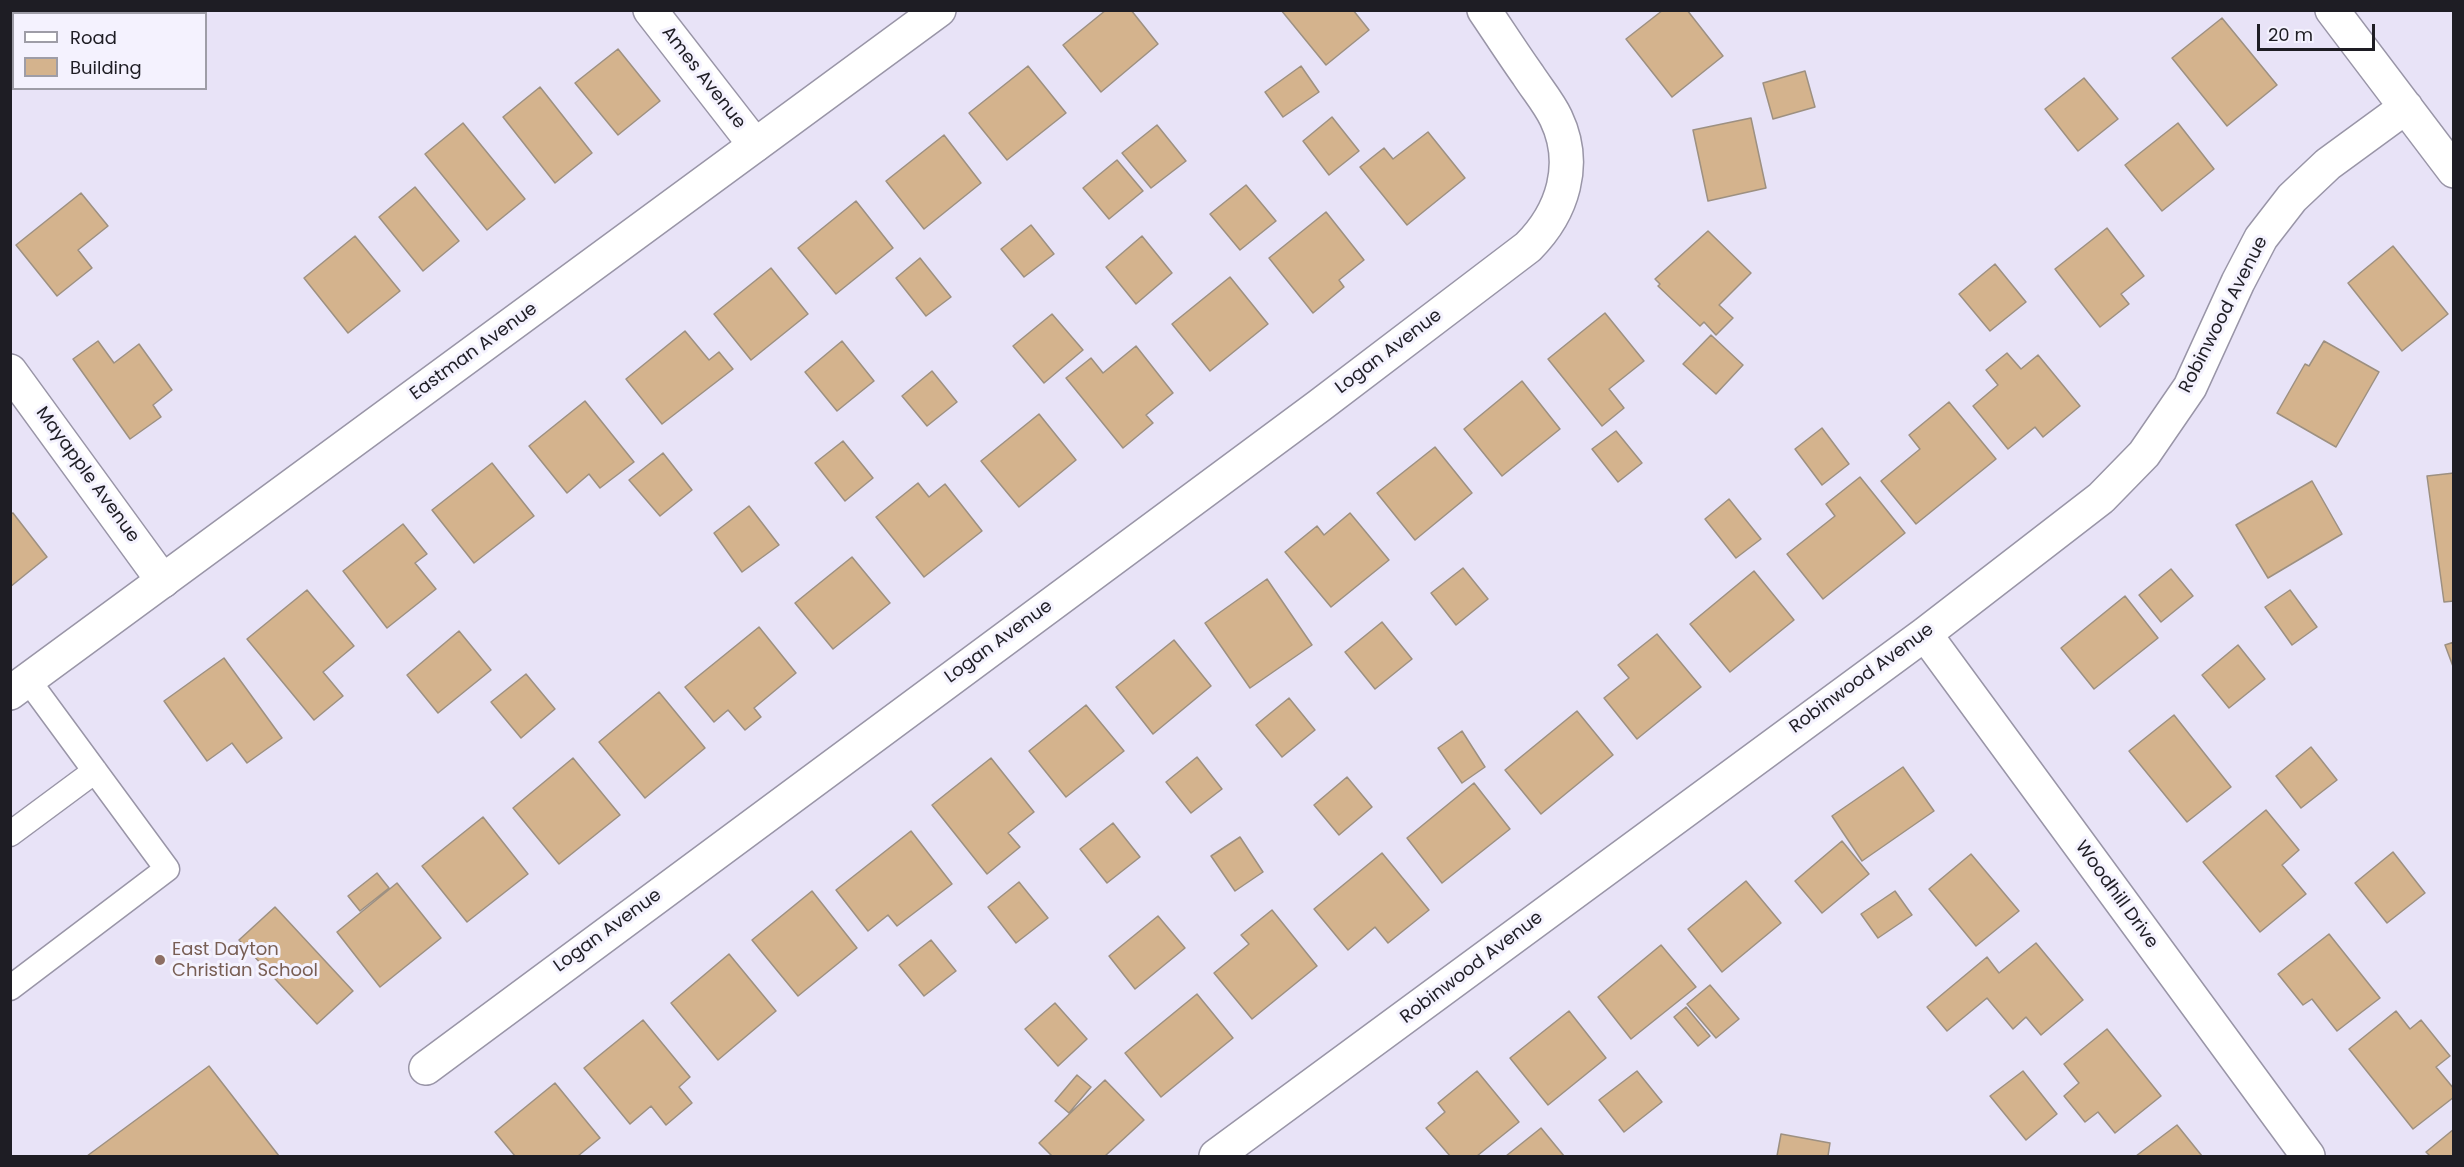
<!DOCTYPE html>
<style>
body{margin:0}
#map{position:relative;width:2464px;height:1167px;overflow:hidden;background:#e8e3f7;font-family:Poppins,sans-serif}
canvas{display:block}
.frame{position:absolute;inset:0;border:12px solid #1e1d24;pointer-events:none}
.legend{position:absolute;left:12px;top:12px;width:195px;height:78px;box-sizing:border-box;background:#f4f2fe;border:2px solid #9e9da7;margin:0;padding:8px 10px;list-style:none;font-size:18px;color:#1e1d24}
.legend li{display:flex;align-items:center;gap:12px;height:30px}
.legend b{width:30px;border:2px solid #9e9da7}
.scale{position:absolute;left:2257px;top:24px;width:118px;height:27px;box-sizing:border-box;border:3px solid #1e1d24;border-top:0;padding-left:8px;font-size:18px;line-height:21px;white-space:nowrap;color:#1e1d24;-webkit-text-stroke:4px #f4f2fe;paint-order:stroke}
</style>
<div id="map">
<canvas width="2464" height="1167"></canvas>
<div class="frame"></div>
<ul class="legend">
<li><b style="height:8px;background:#fff"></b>Road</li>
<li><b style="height:16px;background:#d4b38d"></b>Building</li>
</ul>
<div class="scale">20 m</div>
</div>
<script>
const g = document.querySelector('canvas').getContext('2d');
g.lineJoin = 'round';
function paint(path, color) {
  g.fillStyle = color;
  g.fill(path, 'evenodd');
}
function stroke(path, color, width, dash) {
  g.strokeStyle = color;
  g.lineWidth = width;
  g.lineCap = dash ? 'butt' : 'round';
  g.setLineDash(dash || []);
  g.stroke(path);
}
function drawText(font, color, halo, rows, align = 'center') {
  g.font = font + ' Poppins,sans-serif';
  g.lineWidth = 6;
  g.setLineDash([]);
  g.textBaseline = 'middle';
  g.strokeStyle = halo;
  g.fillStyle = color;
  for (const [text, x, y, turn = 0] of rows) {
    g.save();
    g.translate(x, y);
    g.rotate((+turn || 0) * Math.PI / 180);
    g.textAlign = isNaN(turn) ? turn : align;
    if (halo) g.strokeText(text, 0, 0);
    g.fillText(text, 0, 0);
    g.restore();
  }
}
const building = new Path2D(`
 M 1106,10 L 1131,10 L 1158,44 L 1101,92 L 1063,45 Z
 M 1281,10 L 1353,10 L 1369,30 L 1326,65 Z
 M 1663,10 L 1687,10 L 1723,56 L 1672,97 L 1626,39 Z
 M 2222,18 L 2277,85 L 2227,126 L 2172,58 Z
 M 618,49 L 660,101 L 618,135 L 575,83 Z
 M 1028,66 L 1066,113 L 1007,160 L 969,113 Z
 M 1301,66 L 1319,92 L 1283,117 L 1265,92 Z
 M 1805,71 L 1815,107 L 1773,119 L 1763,83 Z
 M 2084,78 L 2118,119 L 2078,151 L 2045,109 Z
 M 540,87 L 592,153 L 555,183 L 503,117 Z
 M 1332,117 L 1359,151 L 1329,175 L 1303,141 Z
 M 1751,118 L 1766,188 L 1708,201 L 1693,130 Z
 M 463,123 L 525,199 L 487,230 L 425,154 Z
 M 2178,123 L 2214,169 L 2162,211 L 2125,165 Z
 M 1157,125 L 1186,161 L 1151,188 L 1122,153 Z
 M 1428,132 L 1465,178 L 1407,225 L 1360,167 L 1384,148 L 1393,159 Z
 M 944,135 L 981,183 L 924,229 L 886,181 Z
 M 1117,160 L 1143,191 L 1109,219 L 1083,188 Z
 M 1246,185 L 1276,221 L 1240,250 L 1210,214 Z
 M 415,187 L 459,241 L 423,271 L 379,217 Z
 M 81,193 L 108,226 L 78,250 L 92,268 L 57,296 L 16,245 Z
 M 856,201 L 893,248 L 836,294 L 798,248 Z
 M 1326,212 L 1364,260 L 1339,280 L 1344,287 L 1313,313 L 1269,258 Z
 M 1031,225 L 1054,254 L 1024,277 L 1001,249 Z
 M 2107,228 L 2144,276 L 2121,294 L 2129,304 L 2100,327 L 2055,269 Z
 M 1708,231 L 1751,273 L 1719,305 L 1733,318 L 1716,335 L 1704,322 L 1700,326 L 1658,286 L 1660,284 L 1655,279 Z
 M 355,236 L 400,291 L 348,333 L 304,278 Z
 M 1142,236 L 1172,273 L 1136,304 L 1106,267 Z
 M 2393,246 L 2448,314 L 2402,351 L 2348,283 Z
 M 920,258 L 951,297 L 926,316 L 896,278 Z
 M 1995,264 L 2026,302 L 1990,331 L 1959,294 Z
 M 771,268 L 808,314 L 751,360 L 714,314 Z
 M 1230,277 L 1268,324 L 1210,371 L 1172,324 Z
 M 1605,313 L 1644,361 L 1609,389 L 1624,408 L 1602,426 L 1548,359 Z
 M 1052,314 L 1083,350 L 1044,383 L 1013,346 Z
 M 685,331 L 709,360 L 719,352 L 733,369 L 662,424 L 626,379 Z
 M 1711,335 L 1743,365 L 1716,394 L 1683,364 Z
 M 98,341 L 114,363 L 139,344 L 172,390 L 153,405 L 161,417 L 130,439 L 73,359 Z
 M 842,341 L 874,381 L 837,411 L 805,372 Z
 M 2324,341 L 2379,372 L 2336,447 L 2277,413 L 2305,364 L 2309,366 Z
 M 1136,346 L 1173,393 L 1146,415 L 1153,423 L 1123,448 L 1066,378 L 1091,358 L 1103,373 Z
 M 2007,353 L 2021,369 L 2038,355 L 2080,406 L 2043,437 L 2035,427 L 2008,449 L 1973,406 L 1998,385 L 1986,370 Z
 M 932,371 L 957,402 L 927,426 L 902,396 Z
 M 1522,381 L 1560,429 L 1502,476 L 1464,429 Z
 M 585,401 L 634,462 L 600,488 L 589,474 L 567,493 L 529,446 Z
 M 1949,402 L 1996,459 L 1916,524 L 1881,481 L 1920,449 L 1909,435 Z
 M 1039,414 L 1076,460 L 1019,507 L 981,461 Z
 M 1822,428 L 1849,464 L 1822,485 L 1795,449 Z
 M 1616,431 L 1642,463 L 1618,482 L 1592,449 Z
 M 843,441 L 873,478 L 845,501 L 815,463 Z
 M 1435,447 L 1472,493 L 1415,540 L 1377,493 Z
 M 663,453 L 692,490 L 660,516 L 629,480 Z
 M 492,463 L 534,516 L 474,563 L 432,510 Z
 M 2454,473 L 2454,601 L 2444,602 L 2427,476 Z
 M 1860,477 L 1905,533 L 1823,599 L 1787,554 L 1835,516 L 1826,504 Z
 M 2312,481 L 2342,534 L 2268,578 L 2236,525 Z
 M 918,483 L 929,497 L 945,484 L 982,531 L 924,577 L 876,517 Z
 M 1729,499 L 1761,539 L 1736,558 L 1705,519 Z
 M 749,506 L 779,545 L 742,572 L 714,533 Z
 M 13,513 L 47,557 L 10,587 L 10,514 Z
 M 1350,513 L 1389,560 L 1331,607 L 1285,552 L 1317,526 L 1324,535 Z
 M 403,524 L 427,554 L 415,563 L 436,589 L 387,628 L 343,571 Z
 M 852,557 L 890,603 L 833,649 L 795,603 Z
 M 1463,568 L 1488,599 L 1456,625 L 1431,593 Z
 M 2171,569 L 2193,596 L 2161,622 L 2139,595 Z
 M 1754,571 L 1794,620 L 1730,672 L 1690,624 Z
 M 1267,579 L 1312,645 L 1250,688 L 1205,623 Z
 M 307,590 L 354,646 L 323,672 L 343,696 L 314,720 L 247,639 Z
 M 2290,590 L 2317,627 L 2292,645 L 2265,607 Z
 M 2125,596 L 2158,638 L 2094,689 L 2061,648 Z
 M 1382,622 L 1412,659 L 1375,689 L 1345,652 Z
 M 759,627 L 796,673 L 754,708 L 761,717 L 745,730 L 728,710 L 714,722 L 685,687 Z
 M 459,631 L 491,670 L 438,713 L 407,675 Z
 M 1657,634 L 1701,687 L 1637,739 L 1604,698 L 1629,678 L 1618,665 Z
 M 1174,640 L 1211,686 L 1153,734 L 1116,687 Z
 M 2454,642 L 2454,669 L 2445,645 Z
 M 2238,645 L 2265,679 L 2229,708 L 2202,675 Z
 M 224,658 L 282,738 L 247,763 L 232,743 L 207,761 L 164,701 Z
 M 526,674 L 555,709 L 521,738 L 491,702 Z
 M 659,692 L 705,748 L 645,798 L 599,742 Z
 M 1289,698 L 1315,730 L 1282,757 L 1256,725 Z
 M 1086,705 L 1124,751 L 1066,797 L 1029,751 Z
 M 1577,711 L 1613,755 L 1541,814 L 1505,770 Z
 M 2174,715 L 2231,787 L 2187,822 L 2129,751 Z
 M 1462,731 L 1485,767 L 1462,783 L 1438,748 Z
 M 2311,747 L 2337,780 L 2301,808 L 2276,776 Z
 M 1197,757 L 1222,789 L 1191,813 L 1166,782 Z
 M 573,758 L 620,815 L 559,864 L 513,808 Z
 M 991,758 L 1034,812 L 1008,833 L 1020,847 L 987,874 L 932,805 Z
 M 1903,767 L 1934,811 L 1862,861 L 1832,816 Z
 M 1347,777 L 1372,807 L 1339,835 L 1314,805 Z
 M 1474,783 L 1510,829 L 1442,883 L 1407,838 Z
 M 2266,810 L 2299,850 L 2282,865 L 2306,894 L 2260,932 L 2203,862 Z
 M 483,817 L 528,874 L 467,922 L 422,866 Z
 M 1113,823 L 1140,857 L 1107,883 L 1080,849 Z
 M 911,831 L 952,884 L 897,926 L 888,915 L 868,931 L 836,890 Z
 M 1240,837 L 1263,872 L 1235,891 L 1211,856 Z
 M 1842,841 L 1869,874 L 1822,913 L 1795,881 Z
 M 2393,852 L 2425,893 L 2387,923 L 2355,883 Z
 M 1382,853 L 1429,910 L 1388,943 L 1375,927 L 1348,950 L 1314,909 Z
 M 1971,854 L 2019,911 L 1976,946 L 1929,889 Z
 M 377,873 L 389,888 L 360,911 L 348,896 Z
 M 1746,881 L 1781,923 L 1722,972 L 1688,929 Z
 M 1019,882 L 1048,918 L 1016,943 L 988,907 Z
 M 397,883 L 441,938 L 380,987 L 337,932 Z
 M 812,891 L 857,948 L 798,996 L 752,940 Z
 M 1895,891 L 1912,915 L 1878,938 L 1861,914 Z
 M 275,907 L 353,991 L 317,1024 L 239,940 Z
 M 1272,910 L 1317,966 L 1252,1019 L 1214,973 L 1249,944 L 1241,935 Z
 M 1158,916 L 1185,948 L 1135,989 L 1109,956 Z
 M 2329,934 L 2380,998 L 2337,1031 L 2312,999 L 2303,1005 L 2278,974 Z
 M 931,940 L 956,971 L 924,996 L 899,965 Z
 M 2036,943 L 2083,1000 L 2041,1035 L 2026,1017 L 2013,1029 L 1987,998 L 1947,1031 L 1927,1007 L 1987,957 L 1999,973 Z
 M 1661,945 L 1696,987 L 1631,1039 L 1598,997 Z
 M 729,954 L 776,1011 L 718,1060 L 671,1003 Z
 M 1710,985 L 1739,1019 L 1716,1038 L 1687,1004 Z
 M 1197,994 L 1233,1038 L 1161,1097 L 1125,1053 Z
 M 1055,1003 L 1087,1039 L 1058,1066 L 1025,1029 Z
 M 1686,1007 L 1710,1036 L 1698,1046 L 1674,1017 Z
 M 1569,1011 L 1606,1058 L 1548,1105 L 1510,1058 Z
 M 2396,1011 L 2410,1029 L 2421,1020 L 2450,1056 L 2436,1067 L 2454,1089 L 2454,1097 L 2413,1129 L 2349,1049 Z
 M 643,1020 L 690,1077 L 679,1087 L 692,1103 L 666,1125 L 651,1106 L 630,1124 L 584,1068 Z
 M 2107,1029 L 2161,1096 L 2115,1133 L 2098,1112 L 2085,1122 L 2064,1096 L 2079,1083 L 2064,1064 Z
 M 209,1066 L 279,1156 L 87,1156 Z
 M 1477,1071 L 1519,1122 L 1477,1156 L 1450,1156 L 1426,1128 L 1445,1112 L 1438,1103 Z
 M 1637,1071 L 1662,1102 L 1624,1132 L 1599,1100 Z
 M 2023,1071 L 2057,1114 L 2026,1140 L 1990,1096 Z
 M 1077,1075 L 1091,1087 L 1069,1113 L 1055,1101 Z
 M 1105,1080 L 1144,1120 L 1105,1156 L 1052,1156 L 1039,1143 Z
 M 555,1083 L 600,1138 L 578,1156 L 515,1156 L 495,1132 Z
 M 2177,1125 L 2202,1156 L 2136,1156 Z
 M 1541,1128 L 1564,1156 L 1506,1156 Z
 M 2454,1129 L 2454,1156 L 2430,1156 L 2426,1152 Z
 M 1781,1134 L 1830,1143 L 1828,1156 L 1777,1156 Z`);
paint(building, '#d4b38d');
stroke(building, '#9d9081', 1.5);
const service = new Path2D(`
 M 10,834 L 95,771
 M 10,988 L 167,869 L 28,680`);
const minor = new Path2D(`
 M 650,10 L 755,145
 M 2332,10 L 2454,171
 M 10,371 L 163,581
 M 1925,634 L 2308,1156
 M 426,1068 L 1319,406 L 1528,247 C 1563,212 1578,164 1556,118 C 1549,103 1537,89 1528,75 C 1513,54 1499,32 1484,10
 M 1216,1156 L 1925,634 L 2101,498 L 2144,454 L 2190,387 L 2238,282 L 2261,238 L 2292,198 L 2328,164 L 2406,107`);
const tertiary = new Path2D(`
 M 10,693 L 939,10`);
stroke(service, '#9995a7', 27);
stroke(minor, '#9995a7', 36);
stroke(tertiary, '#9995a7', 36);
stroke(service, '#fff', 24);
stroke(minor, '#fff', 33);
stroke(tertiary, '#fff', 33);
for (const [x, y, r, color] of [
 [160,960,6,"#8d6e63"]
]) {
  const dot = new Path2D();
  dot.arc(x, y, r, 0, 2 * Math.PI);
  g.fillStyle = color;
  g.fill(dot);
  stroke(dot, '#f4f2fe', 2);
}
drawText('18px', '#1e1d24', '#f4f2fe', [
 ["Ames Avenue",703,78,52],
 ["Robinwood Avenue",2224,315,-63],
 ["Eastman Avenue",474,352,-36],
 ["Logan Avenue",1389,352,-37],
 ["Mayapple Avenue",87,475,54],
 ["Logan Avenue",999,642,-36],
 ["Robinwood Avenue",1862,679,-36],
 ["Woodhill Drive",2116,895,54],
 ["Logan Avenue",608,931,-36],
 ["Robinwood Avenue",1472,968,-37]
]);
drawText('18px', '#785e54', '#f4f2fe', [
 ["East Dayton",172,950],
 ["Christian School",172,971]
], 'left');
</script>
